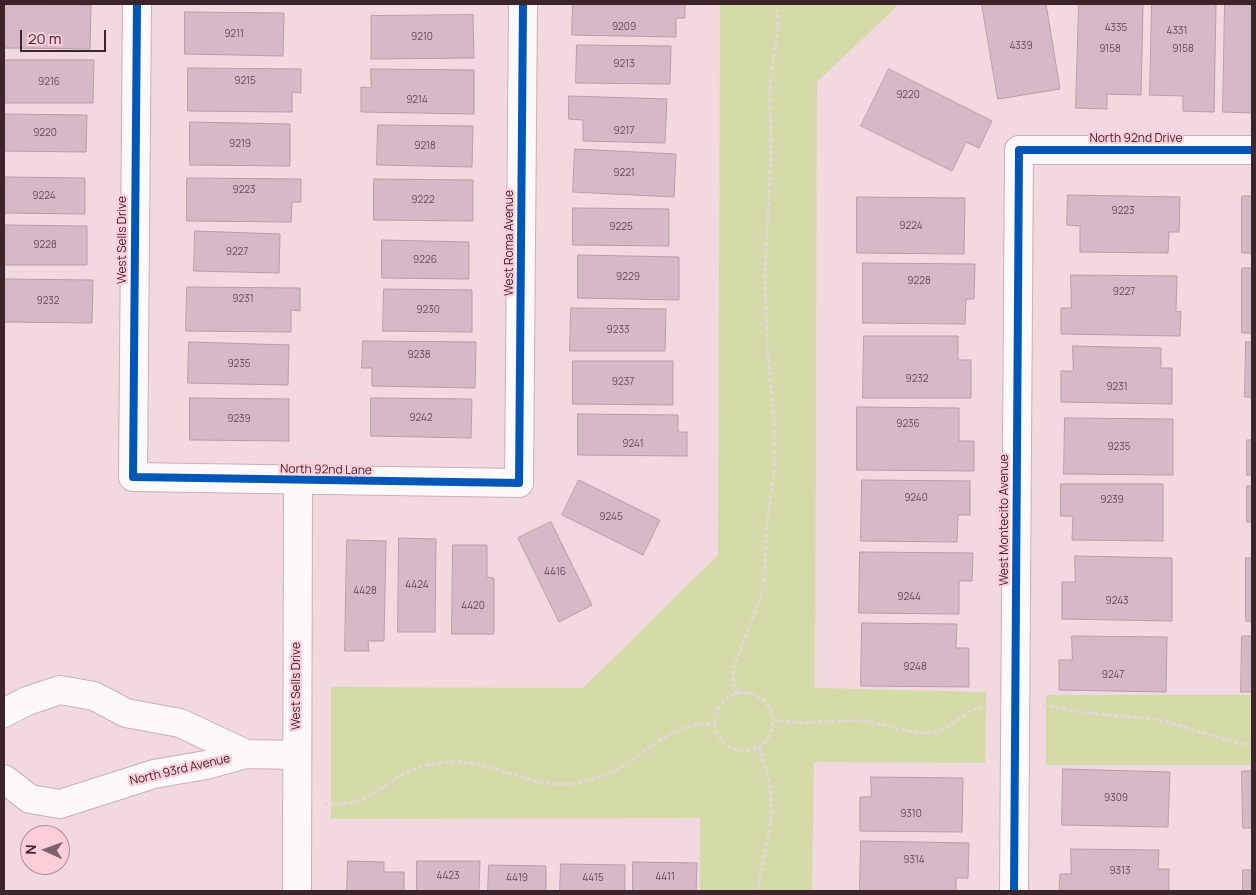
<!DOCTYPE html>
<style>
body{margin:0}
#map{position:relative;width:1256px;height:895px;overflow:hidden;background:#f2d8df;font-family:Manrope,sans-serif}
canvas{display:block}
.frame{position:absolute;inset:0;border:5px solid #3b252a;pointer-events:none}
.north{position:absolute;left:20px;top:825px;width:50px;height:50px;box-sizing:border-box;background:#fdced9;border:1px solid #af8a93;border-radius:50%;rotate:272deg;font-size:14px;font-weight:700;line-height:20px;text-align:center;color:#3b252a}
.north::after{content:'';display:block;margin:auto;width:18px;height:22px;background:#7b6469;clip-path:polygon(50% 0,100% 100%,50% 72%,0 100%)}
.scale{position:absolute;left:20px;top:30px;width:86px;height:22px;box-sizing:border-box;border:2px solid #3b252a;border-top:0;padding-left:6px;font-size:15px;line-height:18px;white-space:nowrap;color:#3b252a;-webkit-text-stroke:4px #fdced9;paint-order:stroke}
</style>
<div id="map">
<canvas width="1256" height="895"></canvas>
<div class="frame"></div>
<div class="north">N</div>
<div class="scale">20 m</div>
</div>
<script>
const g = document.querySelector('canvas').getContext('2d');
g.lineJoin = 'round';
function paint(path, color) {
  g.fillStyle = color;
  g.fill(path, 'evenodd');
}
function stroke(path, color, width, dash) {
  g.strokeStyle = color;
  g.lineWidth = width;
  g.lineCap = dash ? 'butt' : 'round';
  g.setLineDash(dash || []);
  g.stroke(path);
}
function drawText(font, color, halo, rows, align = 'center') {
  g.font = font + ' Manrope,sans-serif';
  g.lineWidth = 4.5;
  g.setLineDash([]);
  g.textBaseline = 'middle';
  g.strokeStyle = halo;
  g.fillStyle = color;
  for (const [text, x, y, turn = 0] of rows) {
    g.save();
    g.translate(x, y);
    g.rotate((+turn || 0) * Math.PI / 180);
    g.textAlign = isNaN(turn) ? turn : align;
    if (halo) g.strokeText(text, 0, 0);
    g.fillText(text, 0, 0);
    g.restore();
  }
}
paint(new Path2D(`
 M 720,4 L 899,4 L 817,82 L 815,688 L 986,692 L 985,763 L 814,762 L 812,891 L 700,891 L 700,818 L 331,819 L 331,687 L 583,688 L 718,555 Z
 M 1046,695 L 1252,695 L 1252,765 L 1046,765 Z`), '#d5daa9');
const building = new Path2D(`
 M 4,4 L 91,5 L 90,49 L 4,48 Z
 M 573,4 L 685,4 L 685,18 L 676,18 L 676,37 L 572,35 Z
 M 982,4 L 1046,4 L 1060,89 L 998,99 Z
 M 1079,4 L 1143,4 L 1141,95 L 1107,94 L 1107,109 L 1076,108 Z
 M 1152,4 L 1216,4 L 1214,112 L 1183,111 L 1183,96 L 1150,95 Z
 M 1225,4 L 1252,4 L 1252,113 L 1223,112 Z
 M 185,12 L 284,13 L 283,56 L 185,54 Z
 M 473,15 L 474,58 L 371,59 L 371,16 Z
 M 577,45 L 671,46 L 670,84 L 576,83 Z
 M 4,60 L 94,60 L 93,103 L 4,103 Z
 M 188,68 L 301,69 L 301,93 L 292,92 L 292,112 L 188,111 Z
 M 371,69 L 474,70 L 474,114 L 361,112 L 361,87 L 371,88 Z
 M 889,69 L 992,121 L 979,148 L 966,142 L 952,171 L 861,126 Z
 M 569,96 L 667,99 L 665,143 L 583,141 L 583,120 L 569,119 Z
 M 4,114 L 87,115 L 86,152 L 4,151 Z
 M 190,122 L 290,124 L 290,166 L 190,165 Z
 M 378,125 L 473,126 L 472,167 L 377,165 Z
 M 575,149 L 676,154 L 674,197 L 573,192 Z
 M 4,177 L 85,178 L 85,214 L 4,213 Z
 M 187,178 L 301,179 L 301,202 L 292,202 L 291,222 L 187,221 Z
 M 374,179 L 473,180 L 473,221 L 374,220 Z
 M 1068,195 L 1180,197 L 1179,232 L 1169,232 L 1168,253 L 1080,252 L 1080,226 L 1067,225 Z
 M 1242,196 L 1252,196 L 1252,253 L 1242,253 Z
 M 857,197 L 965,198 L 964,254 L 857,253 Z
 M 573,208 L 669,209 L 669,246 L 573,245 Z
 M 4,225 L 87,226 L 87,265 L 4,265 Z
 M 195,231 L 280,234 L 279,273 L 194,271 Z
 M 382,240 L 469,242 L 469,279 L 382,278 Z
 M 578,255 L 679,257 L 679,300 L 578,298 Z
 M 863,263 L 975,264 L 974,299 L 966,299 L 965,324 L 863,323 Z
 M 1242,268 L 1252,268 L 1252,333 L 1242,333 Z
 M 1071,275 L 1177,276 L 1176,312 L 1181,311 L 1180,336 L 1061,334 L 1061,308 L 1071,308 Z
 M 4,279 L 93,280 L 92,323 L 4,322 Z
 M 187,287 L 300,288 L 300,311 L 291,310 L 291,332 L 186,331 Z
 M 384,289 L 472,290 L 472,332 L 383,331 Z
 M 571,308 L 666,309 L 665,351 L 570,351 Z
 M 864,336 L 958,336 L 958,360 L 971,360 L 971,398 L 863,398 Z
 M 363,341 L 476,342 L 475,388 L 372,386 L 372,368 L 362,368 Z
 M 189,342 L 289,345 L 288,385 L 188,383 Z
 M 1246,342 L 1252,342 L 1252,397 L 1245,397 Z
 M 1073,346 L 1161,348 L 1161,368 L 1172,368 L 1172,404 L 1061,402 L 1061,371 L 1073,371 Z
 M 573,361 L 673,361 L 673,405 L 573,404 Z
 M 190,398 L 289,399 L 289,441 L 190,440 Z
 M 371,398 L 472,399 L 471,438 L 371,436 Z
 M 857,407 L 959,408 L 959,441 L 974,441 L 974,471 L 857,470 Z
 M 578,414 L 678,415 L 678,432 L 687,432 L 687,456 L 578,455 Z
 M 1065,418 L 1173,419 L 1173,475 L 1064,474 Z
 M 1247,440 L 1252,440 L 1252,475 L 1247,475 Z
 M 579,480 L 660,520 L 643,555 L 562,515 Z
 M 862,480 L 970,481 L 970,515 L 958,515 L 957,542 L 861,541 Z
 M 1061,484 L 1163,484 L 1163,541 L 1072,540 L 1073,516 L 1061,516 Z
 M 1247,486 L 1252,486 L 1252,522 L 1247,522 Z
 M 551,522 L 592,605 L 559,622 L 518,538 Z
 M 399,538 L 436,539 L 435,632 L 398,632 Z
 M 347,540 L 386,541 L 384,641 L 368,641 L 369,651 L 345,651 Z
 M 453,545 L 487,545 L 487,577 L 494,578 L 494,634 L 452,634 Z
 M 860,552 L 973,553 L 972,581 L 959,581 L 959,614 L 859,613 Z
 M 1075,556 L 1172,558 L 1172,621 L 1062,619 L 1062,582 L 1075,582 Z
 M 1246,558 L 1252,558 L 1252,621 L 1246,621 Z
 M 862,623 L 957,624 L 956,648 L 969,648 L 969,687 L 861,686 Z
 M 1072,636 L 1167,637 L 1166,692 L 1059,690 L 1059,660 L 1072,660 Z
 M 1242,636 L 1252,636 L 1252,692 L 1241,692 Z
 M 1063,769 L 1170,772 L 1168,827 L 1062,825 Z
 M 1242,771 L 1252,771 L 1252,828 L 1243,828 Z
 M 871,777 L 963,778 L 962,832 L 860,831 L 860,797 L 871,797 Z
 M 861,841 L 969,843 L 968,878 L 956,878 L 956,891 L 860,891 Z
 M 1071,849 L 1159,850 L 1158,869 L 1169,869 L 1169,891 L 1059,891 L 1060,874 L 1071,874 Z
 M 348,861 L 384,862 L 384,872 L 404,872 L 404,891 L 347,891 Z
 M 417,861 L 480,861 L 479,891 L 417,891 Z
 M 633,862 L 697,863 L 696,891 L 633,891 Z
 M 561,864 L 625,865 L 625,891 L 560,891 Z
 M 489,865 L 546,866 L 546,891 L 488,891 Z
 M 1243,870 L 1252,870 L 1252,891 L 1243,891 Z`);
paint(building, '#d6b9c7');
stroke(building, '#b39fa7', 1);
const minor = new Path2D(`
 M 137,4 L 133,477 L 519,483 L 523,4
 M 4,713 L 27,701 L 60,690 L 94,696 L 126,713 L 180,723 L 246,754
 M 4,779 L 30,799 L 60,804 L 154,774 L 206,765 L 246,754 L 297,755
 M 297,891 L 298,481
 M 1014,891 L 1019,150 L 1252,150`);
stroke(minor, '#c7b1b6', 30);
stroke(new Path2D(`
 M715 722a29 29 0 1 1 58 0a29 29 0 1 1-58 0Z
 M 736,694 L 733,676 L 734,666 L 761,596 L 764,580 L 767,522 L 774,473 L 774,421 L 767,341 L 765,272 L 771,159 L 770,85 L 778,27 L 777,4
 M 1043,705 L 1079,712 L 1162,720 L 1229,741 L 1252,745
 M 773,720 L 803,723 L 863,720 L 917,733 L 932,733 L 945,729 L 970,711 L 988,706
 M 324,804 C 335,804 347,804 358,801 C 376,795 390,780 407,772 C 417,768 429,764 440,763 C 487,755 529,791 577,783 C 591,780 604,776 616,770 C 647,754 674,720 714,724
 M 759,891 C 759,872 765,853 769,834 C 774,805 770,775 759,747`), '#e0d8da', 3, [4, 2.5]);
stroke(minor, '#fdf9fa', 28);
stroke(new Path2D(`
 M 137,4 L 133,477 L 519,483 L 523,4
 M 1014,891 L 1019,150 L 1252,150`), '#0057b8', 8);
drawText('10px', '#624a51', null, [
 ["9209",624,27],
 ["4335",1116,28],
 ["4331",1177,31],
 ["9211",234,34],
 ["9210",422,37],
 ["4339",1021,46],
 ["9158",1110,49],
 ["9158",1183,49],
 ["9213",624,64],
 ["9215",245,81],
 ["9216",49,82],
 ["9220",908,95],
 ["9214",417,100],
 ["9217",624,131],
 ["9220",45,133],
 ["9219",240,144],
 ["9218",425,146],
 ["9221",624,173],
 ["9223",244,190],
 ["9224",44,196],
 ["9222",423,200],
 ["9223",1123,211],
 ["9224",911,226],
 ["9225",621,227],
 ["9228",45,245],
 ["9227",237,252],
 ["9226",425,260],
 ["9229",628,277],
 ["9228",919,281],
 ["9227",1124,292],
 ["9231",243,299],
 ["9232",48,301],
 ["9230",428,310],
 ["9233",618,330],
 ["9238",419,355],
 ["9235",239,364],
 ["9232",917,379],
 ["9237",623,382],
 ["9231",1117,387],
 ["9242",421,418],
 ["9239",239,419],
 ["9236",908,424],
 ["9241",633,444],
 ["9235",1119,447],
 ["9240",916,498],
 ["9239",1112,500],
 ["9245",611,517],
 ["4416",555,572],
 ["4424",417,585],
 ["4428",365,591],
 ["9244",909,597],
 ["9243",1117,601],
 ["4420",473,606],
 ["9248",915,667],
 ["9247",1113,675],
 ["9309",1116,798],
 ["9310",911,814],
 ["9314",914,860],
 ["9313",1120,871],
 ["4423",448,876],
 ["4411",665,877],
 ["4419",517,878],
 ["4415",593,878]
]);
drawText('12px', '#3b252a', '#fdced9', [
 ["North 92nd Drive",1136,139],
 ["West Sells Drive",123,240,-90],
 ["West Roma Avenue",510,243,-90],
 ["North 92nd Lane",326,470,1],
 ["West Montecito Avenue",1005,520,-90],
 ["West Sells Drive",297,686,-90],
 ["North 93rd Avenue",180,770,-13]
]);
</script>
